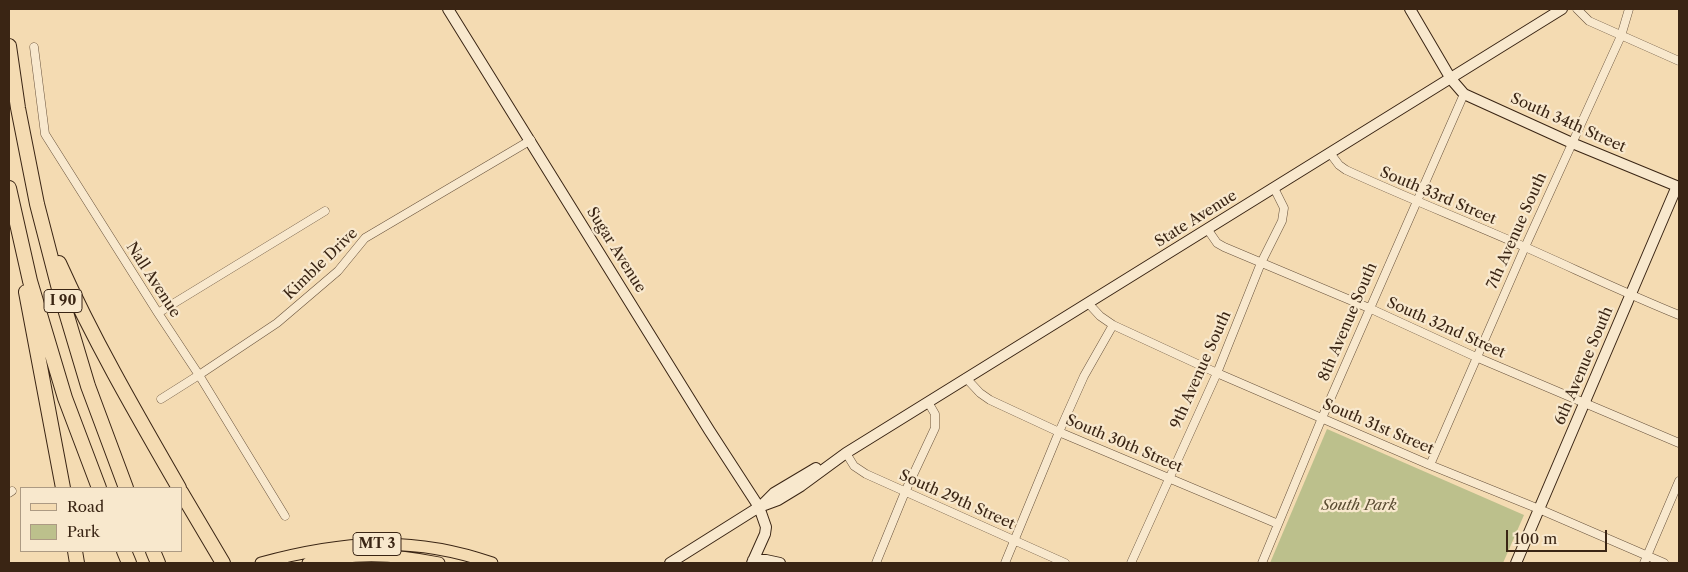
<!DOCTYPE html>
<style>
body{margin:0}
#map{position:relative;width:1688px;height:572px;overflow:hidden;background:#f4dbb2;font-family:"Libre Caslon Text",serif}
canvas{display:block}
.frame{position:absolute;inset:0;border:10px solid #3a2514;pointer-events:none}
.legend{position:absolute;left:20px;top:487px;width:162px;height:65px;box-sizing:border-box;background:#f8e8cd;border:1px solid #ac9a83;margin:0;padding:6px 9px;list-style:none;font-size:15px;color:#3a2514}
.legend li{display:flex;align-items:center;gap:10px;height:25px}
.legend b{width:25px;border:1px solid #ac9a83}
.scale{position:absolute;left:1506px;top:530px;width:101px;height:22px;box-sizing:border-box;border:2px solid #3a2514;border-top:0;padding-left:6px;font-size:15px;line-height:18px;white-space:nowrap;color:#3a2514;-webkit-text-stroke:4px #f8e8cd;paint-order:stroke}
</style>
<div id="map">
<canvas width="1688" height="572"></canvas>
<div class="frame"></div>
<ul class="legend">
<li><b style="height:6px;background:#f4dbb2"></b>Road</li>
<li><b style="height:14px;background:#bcc08c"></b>Park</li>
</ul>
<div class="scale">100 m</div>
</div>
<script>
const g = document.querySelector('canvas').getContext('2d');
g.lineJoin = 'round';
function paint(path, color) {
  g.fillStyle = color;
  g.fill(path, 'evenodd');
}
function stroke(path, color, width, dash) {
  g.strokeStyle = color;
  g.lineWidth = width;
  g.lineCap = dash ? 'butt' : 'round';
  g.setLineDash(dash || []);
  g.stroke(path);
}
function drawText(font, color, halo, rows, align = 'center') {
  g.font = font + ' "Libre Caslon Text",serif';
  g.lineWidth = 4.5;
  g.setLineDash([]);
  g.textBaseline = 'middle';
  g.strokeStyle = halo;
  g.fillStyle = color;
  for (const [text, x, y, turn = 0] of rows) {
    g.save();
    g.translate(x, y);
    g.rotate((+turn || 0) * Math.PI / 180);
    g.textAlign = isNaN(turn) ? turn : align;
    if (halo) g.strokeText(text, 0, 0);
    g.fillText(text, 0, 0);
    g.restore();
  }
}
paint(new Path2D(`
 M 1327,429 L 1524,515 L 1503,563 L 1270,563 Z`), '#bcc08c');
const street = new Path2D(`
 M 1577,9 L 1589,21 L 1679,61
 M 34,47 L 45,134 L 158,313 L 199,375 L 285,516
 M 1330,153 L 1339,165 L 1346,170 C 1405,197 1466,221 1525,247 C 1577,270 1627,294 1679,315
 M 1208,230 L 1217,243 L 1224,247 L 1369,308 L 1476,357 L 1679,443
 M 1089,304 L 1100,316 L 1113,325 L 1217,373 L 1430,465 L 1539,509 L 1664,563
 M 158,313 L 325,211
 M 966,378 L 980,393 L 990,400 L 1059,432 L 1278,524
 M 161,399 L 199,375 L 277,323 L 338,271 L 365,238 L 531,140
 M 846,453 L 854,466 L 866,474 L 1065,563
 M 1430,465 L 1525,247 L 1621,36 L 1629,9
 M 9,493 L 12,491
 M 876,563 L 905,492 L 935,428 L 935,414 L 928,402
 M 1005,563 L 1059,432 L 1084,376 L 1113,325
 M 1131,563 L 1217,373 L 1261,263 L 1282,221 L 1284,208 L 1274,188
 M 1262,563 L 1322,418 L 1464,94
 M 1644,563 L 1679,481`);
const secondary = new Path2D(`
 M 448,9 L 709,430 L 759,507 L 766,527 L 765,534 L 752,563
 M 1410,9 L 1451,79 L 1464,94 L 1572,143 L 1679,187
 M 764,503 L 774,493 L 816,468
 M 753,560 L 766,560 L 780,563
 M 670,563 L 759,507 L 778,500 L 801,486 L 846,453 L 1562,9
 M 1516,563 L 1677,186`);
const primary = new Path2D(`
 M 261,563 C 342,541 412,535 492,563
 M 308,563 C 350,553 396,554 439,563`);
const highway = new Path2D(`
 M 9,46 L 18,108 L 37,204 L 59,289 L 88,386 L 126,488
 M 9,188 L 30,281 L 65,398 L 99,488
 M 59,263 C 94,341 137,415 179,488
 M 26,292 L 63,488
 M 181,492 L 223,563
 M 75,551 L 77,563
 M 124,551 L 129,563
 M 153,551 L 158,563`);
stroke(street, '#68523c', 9);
stroke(secondary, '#3a2514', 12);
stroke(primary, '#3a2514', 13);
stroke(highway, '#3a2514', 16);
stroke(street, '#f8e8cd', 8);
stroke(secondary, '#f8e8cd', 10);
stroke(primary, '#f4dbb2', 11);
stroke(highway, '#f4dbb2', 14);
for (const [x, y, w] of [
 [63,301,38],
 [377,544,48]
]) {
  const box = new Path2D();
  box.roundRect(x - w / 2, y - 11.5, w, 23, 4);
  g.fillStyle = '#f8e8cd';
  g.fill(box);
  stroke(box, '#3a2514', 1);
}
drawText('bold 14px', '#3a2514', null, [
 ["I 90",63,301],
 ["MT 3",377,544]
]);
drawText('15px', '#3a2514', '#f8e8cd', [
 ["South 34th Street",1568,123,24],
 ["South 33rd Street",1438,196,23],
 ["State Avenue",1196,219,-32],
 ["7th Avenue South",1517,231,-66],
 ["Sugar Avenue",616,250,58],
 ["Kimble Drive",321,264,-44],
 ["Nall Avenue",153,280,57],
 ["8th Avenue South",1348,322,-67],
 ["South 32nd Street",1446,328,24],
 ["6th Avenue South",1584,366,-67],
 ["9th Avenue South",1201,370,-66],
 ["South 31st Street",1378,427,23],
 ["South 30th Street",1124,444,23],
 ["South 29th Street",957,500,24]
]);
drawText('italic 15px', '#5a4c32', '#f8e8cd', [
 ["South Park",1359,506]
]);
</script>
